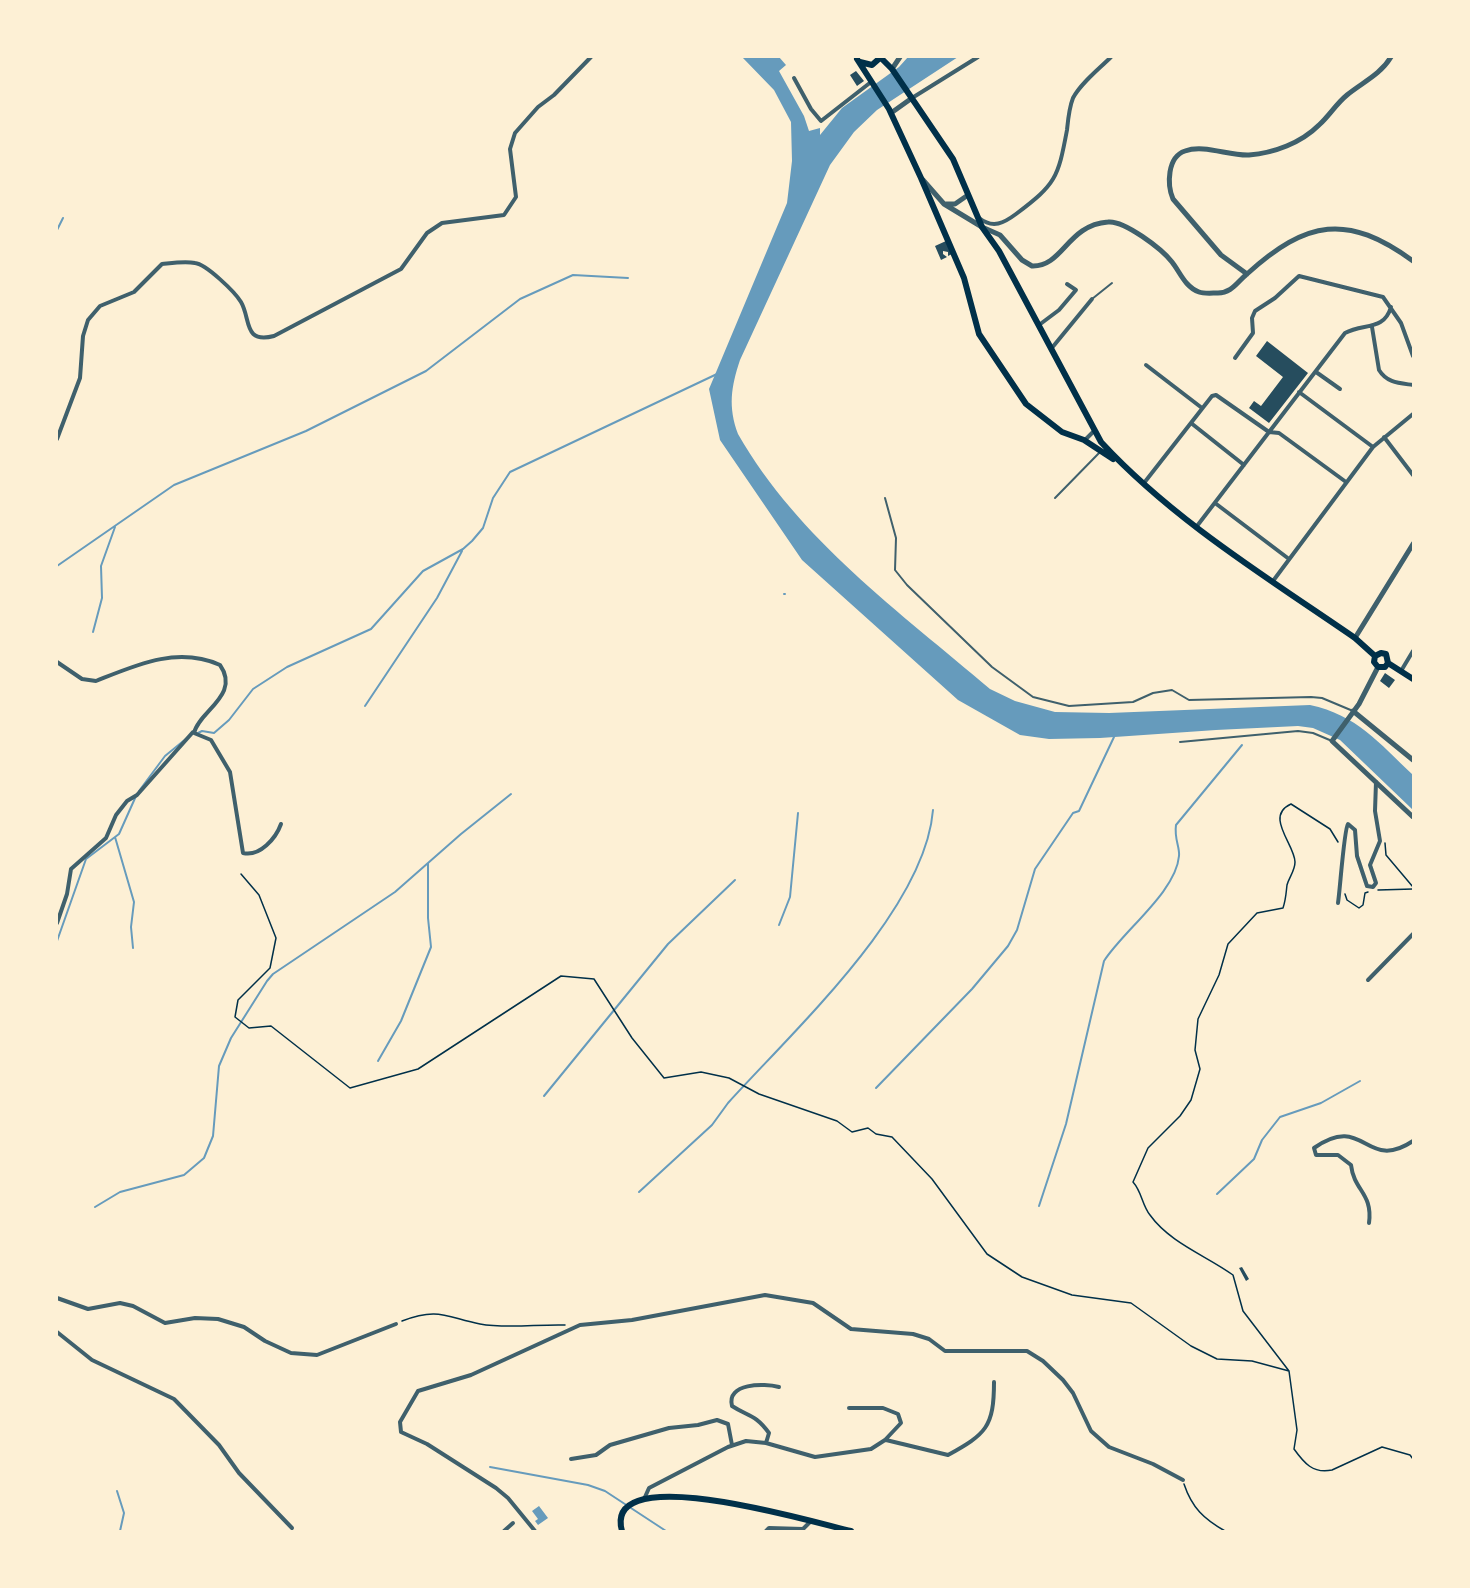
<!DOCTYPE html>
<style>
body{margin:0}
#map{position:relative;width:1470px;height:1588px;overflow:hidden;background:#fdf0d5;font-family:"Playfair Display",serif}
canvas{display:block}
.frame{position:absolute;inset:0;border:58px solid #fdf0d5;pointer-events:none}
</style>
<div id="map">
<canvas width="1470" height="1588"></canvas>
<div class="frame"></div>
</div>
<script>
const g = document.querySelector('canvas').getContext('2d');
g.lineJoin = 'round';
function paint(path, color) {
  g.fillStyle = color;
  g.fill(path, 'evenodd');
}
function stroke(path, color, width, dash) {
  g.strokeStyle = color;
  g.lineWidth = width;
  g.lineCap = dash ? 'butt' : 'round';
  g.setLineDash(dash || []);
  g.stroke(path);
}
paint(new Path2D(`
 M 742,57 L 779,57 L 786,65 L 779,71 L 804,116 L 809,131 L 820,128 L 820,135 L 842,108 L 899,67 L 908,57 L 958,57 L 877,110 L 854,132 L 830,165 L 740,360 C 731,387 728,407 738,434 C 798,539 900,612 990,689 L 1015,701 L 1055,712 L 1109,713 L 1310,705 C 1357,715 1379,743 1413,775 L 1413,810 L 1340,740 L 1313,728 L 1298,726 L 1216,730 L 1100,738 L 1049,739 L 1020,735 L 958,700 L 802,560 L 720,440 L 709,389 L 787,203 L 792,161 L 791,122 L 774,90 Z
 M 539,1506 L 548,1518 L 538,1525 L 535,1521 L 538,1519 L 532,1511 Z`), '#669bbc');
stroke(new Path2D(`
 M 57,230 L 63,218
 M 57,566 L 174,485 L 306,431 L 426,371 L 520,299 L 573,275 L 628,278
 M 784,594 L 785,594
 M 93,632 L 102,598 L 101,566 L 115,527
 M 365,706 L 437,598 L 462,551
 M 198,733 L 202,731 L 214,733 L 229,720 L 253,689 L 287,667 L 371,629 L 423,571 L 463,549 L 472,541 L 483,528 L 493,498 L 510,472 L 717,374
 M 139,791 L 165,756 L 187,738
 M 115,837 L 134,902 L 131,927 L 133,948
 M 779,925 L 790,897 L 798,813
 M 57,941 L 86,859 L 119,834 L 136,796
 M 378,1061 L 401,1021 L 431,947 L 428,918 L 428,863
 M 876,1088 L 972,989 L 1008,946 L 1017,930 L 1035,869 L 1073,813 L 1079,811 L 1114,737
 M 544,1096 L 668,944 L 735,880
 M 639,1192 L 712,1125 L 728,1103 C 794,1030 925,910 933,810
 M 1217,1194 L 1254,1159 L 1262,1140 L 1280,1117 L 1321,1103 L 1360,1081
 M 1039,1206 L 1066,1124 L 1104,961 C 1123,931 1176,892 1179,856 C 1180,847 1174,839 1176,825 L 1242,745
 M 95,1207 L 120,1192 L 184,1175 L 204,1158 L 213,1136 L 219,1066 L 231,1038 L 267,981 L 273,974 L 395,892 L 461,834 L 511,794
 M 490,1467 L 588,1485 L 605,1491 L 666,1531
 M 117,1491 L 124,1513 L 120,1531`), '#669bbc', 2);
paint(new Path2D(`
 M 856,71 L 864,81 L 857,86 L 850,75 Z
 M 946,241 L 952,254 L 948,256 L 948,252 L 943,251 L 943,254 L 947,257 L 941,260 L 935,246 Z
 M 1267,341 L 1308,373 L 1269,423 L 1249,408 L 1254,401 L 1261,406 L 1283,377 L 1256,356 Z
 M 1385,673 L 1395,680 L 1389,688 L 1380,681 Z
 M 1242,1267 L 1249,1279 L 1246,1281 L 1239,1268 Z`), '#264d5e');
stroke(new Path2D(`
 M 1338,842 L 1330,829 L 1291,804 C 1264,816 1295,845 1295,862 C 1295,871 1289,877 1287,885 C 1286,893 1286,899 1283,908 L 1257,913 L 1228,944 L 1219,975 L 1198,1019 L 1195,1050 L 1200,1069 L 1191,1100 L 1180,1116 L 1148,1148 L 1133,1182 C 1142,1192 1142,1205 1150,1215 C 1170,1243 1207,1256 1233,1275 L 1243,1311 L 1289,1371 L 1297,1430 L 1294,1449 C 1304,1463 1313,1474 1332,1470 L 1382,1447 L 1410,1455 L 1413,1459
 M 1385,843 L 1386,855 L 1413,887
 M 241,874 L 259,895 L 276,938 L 270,968 L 238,1000 L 235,1017 L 249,1028 L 271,1026 L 350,1088 L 418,1069 L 561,976 L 594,979 L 632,1038 L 664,1078 L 701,1072 L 729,1078 L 759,1094 L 837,1121 L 852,1132 L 868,1128 L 876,1134 L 892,1137 L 932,1179 L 987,1254 L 1022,1277 L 1072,1295 L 1131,1303 L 1191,1346 L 1217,1359 L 1252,1361 L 1289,1371
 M 1378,890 L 1413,889
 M 1345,894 L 1347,900 L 1359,908 L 1363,905 L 1365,893 L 1368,892
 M 402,1321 C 438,1307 446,1317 480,1324 C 506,1329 538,1324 565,1325
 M 1184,1484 C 1192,1508 1204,1519 1225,1531`), '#003049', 1.5);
stroke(new Path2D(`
 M 1092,299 L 1112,283
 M 885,498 L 896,538 L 895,570 L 907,585 L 992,667 L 1033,697 L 1069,706 L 1133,702 L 1153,693 L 1172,690 L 1189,700 L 1311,697 L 1322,698 L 1353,711
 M 1055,498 L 1101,451
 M 1180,742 L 1298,731 L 1313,733 L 1332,741`), '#3f606c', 2);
stroke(new Path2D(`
 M 794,78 L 811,109 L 821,121 L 871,82
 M 912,98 L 978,57
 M 979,218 C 993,229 1004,223 1016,214 C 1056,184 1058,178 1067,130 C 1068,120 1069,108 1073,98 C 1081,83 1098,70 1111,57
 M 1039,325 L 1059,310 L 1076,290 L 1067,284
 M 1372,327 L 1379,370 C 1387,383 1399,383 1413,385
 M 1051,349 L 1092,299
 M 1235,358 L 1253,333 L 1252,318 L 1255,311 L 1275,298 L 1299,276 L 1383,297 L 1401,323 L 1413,356
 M 1146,365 L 1202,408
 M 1316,372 L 1340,389
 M 1299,392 L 1373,447
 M 1191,423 L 1244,465
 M 1384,437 L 1413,475
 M 57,439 L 80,378 L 83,336 L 88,320 L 100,306 L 134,292 L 162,264 C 172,263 185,261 195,263 C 206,264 235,292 241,302 C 251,319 243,344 274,336 L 401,269 L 427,233 L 442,223 L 504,215 L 516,197 L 510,149 L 515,133 L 538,107 L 554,95 L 591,57
 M 1085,440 L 1094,431
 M 1144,483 L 1212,396 L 1216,395 L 1269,432 L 1279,433 L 1346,482
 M 1215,503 L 1289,559
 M 1197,526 L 1345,333 C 1364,323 1384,331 1391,307
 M 1273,581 L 1373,447 L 1413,414
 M 57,662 L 82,679 L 96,681 C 136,665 177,646 220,665 C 241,695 199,711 194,733 L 211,740 L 230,772 L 243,853 C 260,857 276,838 281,824
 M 1401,671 L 1413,651
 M 1338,903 C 1340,891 1344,829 1348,824 L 1355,830 L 1357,856 L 1367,886 L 1373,887 L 1376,883 L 1370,865 L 1380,841 L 1375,811 L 1376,782
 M 57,923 L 67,894 L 71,869 L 106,838 L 116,815 L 127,801 L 137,795 L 193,732
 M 1368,980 L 1413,934
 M 1369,1223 C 1373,1193 1354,1191 1351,1165 L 1338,1155 L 1316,1155 L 1314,1148 C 1365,1112 1365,1173 1413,1141
 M 57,1298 L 88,1309 L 120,1303 L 133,1306 L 165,1323 L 195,1318 L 218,1319 L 244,1327 L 265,1341 L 291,1353 L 317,1355 L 396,1324
 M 57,1332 L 92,1360 L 174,1399 L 219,1445 L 239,1473 L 292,1528
 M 886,1440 L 948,1455 C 986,1434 994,1427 994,1382
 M 766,1443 L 769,1433 C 755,1414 749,1417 732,1406 C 726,1383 764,1383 779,1387
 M 571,1459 L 596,1455 L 610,1445 L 669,1428 L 698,1425 L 717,1420 L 728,1424 L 732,1445
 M 645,1497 L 649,1488 L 728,1447 L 746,1441 L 766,1443 L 815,1457 L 871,1449 L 885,1440 L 901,1423 L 898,1414 L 883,1408 L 849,1408
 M 504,1531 L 513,1523
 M 535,1531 L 508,1498 L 496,1488 L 427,1444 L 401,1432 L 400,1422 L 418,1391 L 471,1375 L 580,1325 L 632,1320 L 765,1295 L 813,1303 L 851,1329 L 913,1334 L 929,1339 L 945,1351 L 1027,1351 L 1043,1361 L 1063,1380 L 1073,1393 L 1091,1431 L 1109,1447 L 1153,1464 L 1183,1480
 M 766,1531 L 769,1528 L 803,1529 L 810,1522`), '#3f606c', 4);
stroke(new Path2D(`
 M 892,69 L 900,57
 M 891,113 L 912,98
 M 923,180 L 944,204 L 982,227 L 1000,235 L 1022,260 L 1032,266 C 1063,267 1067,225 1108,222 C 1124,220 1162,249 1172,262 C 1180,272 1185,287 1199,292 C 1204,294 1212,293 1218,293 C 1232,293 1237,282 1247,274 C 1307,220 1347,213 1413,261
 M 946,204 L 955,204 L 968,195
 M 1247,274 L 1221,255 L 1173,199 C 1167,185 1167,157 1185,151 C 1204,144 1229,156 1249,155 C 1274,153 1301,143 1319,125 C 1329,116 1336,104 1347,95 C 1363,82 1380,75 1391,57
 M 1355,638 L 1413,544
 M 1378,667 L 1359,704 L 1332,741 L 1413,817
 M 1353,711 L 1413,760`), '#3f606c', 5);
stroke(new Path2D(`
 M 881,58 L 892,69 L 953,159 L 982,227 L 999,251 L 1101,442 C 1173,520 1268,578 1355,638 L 1375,656
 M 857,59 L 889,109 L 921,178 L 964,278 L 979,334 L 1026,404 L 1062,432 L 1084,440 L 1113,459
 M 860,62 L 872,65 L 881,57
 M 1375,656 L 1374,662 L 1378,667 L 1385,667 L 1388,663
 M 1375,656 L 1381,653 L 1386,654 L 1388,663
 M 1388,663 L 1413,679
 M 622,1531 C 601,1457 822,1525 851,1531`), '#003049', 6);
</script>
